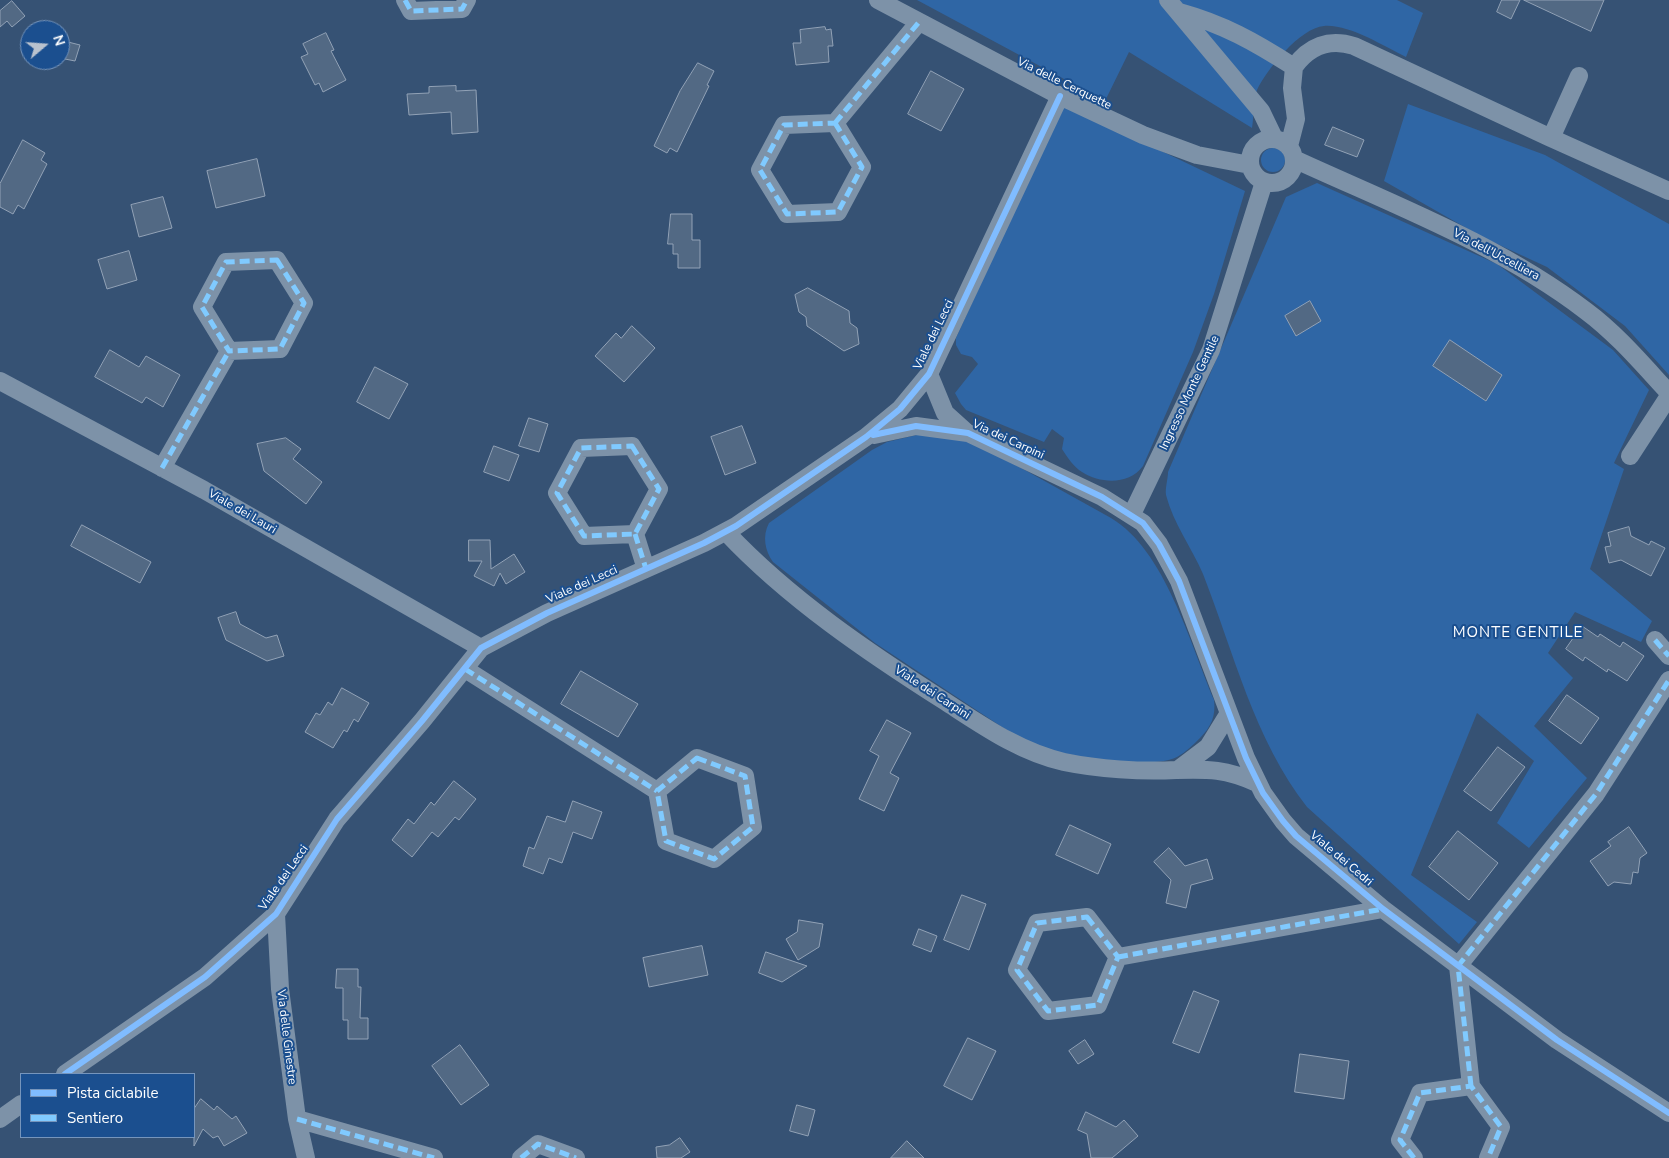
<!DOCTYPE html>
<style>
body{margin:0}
#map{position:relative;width:1669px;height:1158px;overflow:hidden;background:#365274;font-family:"Nunito Sans",sans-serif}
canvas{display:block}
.legend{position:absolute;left:20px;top:1073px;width:175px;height:65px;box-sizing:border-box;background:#1b4f8f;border:1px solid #7695bc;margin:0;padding:6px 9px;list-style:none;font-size:15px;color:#fff}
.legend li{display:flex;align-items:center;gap:10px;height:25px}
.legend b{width:25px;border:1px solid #7695bc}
.north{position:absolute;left:20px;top:20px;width:50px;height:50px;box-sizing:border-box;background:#1b4f8f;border:1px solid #7695bc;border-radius:50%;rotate:72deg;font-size:14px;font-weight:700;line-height:20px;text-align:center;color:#fff}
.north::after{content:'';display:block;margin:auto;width:18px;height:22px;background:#b9c2ce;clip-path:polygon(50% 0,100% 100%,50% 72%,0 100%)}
</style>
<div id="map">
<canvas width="1669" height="1158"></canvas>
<ul class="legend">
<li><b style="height:6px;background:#80bcff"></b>Pista ciclabile</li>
<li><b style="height:6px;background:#80caff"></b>Sentiero</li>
</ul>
<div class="north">N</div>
</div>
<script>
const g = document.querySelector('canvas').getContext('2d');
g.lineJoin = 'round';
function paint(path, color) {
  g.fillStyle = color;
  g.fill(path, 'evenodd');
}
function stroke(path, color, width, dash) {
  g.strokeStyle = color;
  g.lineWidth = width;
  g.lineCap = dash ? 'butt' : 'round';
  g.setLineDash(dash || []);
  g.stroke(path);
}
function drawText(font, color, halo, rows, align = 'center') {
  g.font = font + ' "Nunito Sans",sans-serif';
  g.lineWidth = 4;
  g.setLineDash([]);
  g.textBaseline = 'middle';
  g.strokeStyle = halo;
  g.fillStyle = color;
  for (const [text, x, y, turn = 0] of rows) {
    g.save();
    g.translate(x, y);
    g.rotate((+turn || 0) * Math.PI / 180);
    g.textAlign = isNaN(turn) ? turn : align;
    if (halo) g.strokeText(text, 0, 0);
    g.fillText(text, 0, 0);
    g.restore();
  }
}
paint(new Path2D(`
 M 917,0 L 1397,0 L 1423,13 L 1406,57 C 1383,46 1349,24 1324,26 C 1300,28 1267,69 1257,90 C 1253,101 1254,116 1252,128 L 1129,52 L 1105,101 Z
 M 1063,104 L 1245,191 L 1214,294 L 1193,352 L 1143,466 C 1129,485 1101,484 1082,472 C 1074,467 1067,457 1062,449 L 1064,438 L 1052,429 L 1044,442 L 966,410 L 961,404 L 955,393 L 978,364 L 972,357 L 961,354 L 956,345 L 956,338 Z
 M 1408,104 L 1545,155 L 1669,224 L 1669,375 L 1625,326 L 1547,267 L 1482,237 L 1384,181 Z
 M1261 160a12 12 0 1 1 24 0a12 12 0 1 1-24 0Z
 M 1317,183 L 1497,264 L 1613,350 L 1649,390 L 1614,463 L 1624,469 L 1590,569 L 1652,621 L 1641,642 L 1575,612 L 1548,653 L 1573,678 L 1534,726 L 1587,778 L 1529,848 L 1497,823 L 1534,761 L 1477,713 L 1411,875 L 1477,922 L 1459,944 L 1307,807 C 1254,739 1234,653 1203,574 C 1192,548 1173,523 1166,495 C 1165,488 1168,479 1168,472 L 1286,197 ZM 1310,301 L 1321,321 L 1296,335 L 1285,316 ZM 1450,341 L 1502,375 L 1486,401 L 1433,366 Z
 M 921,434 L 965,440 L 987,449 L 1111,518 C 1165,550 1190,643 1214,700 C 1216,716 1211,727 1200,738 C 1193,745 1186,752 1177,757 C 1152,769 1079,760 1053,751 C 1038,746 1025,740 1011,733 L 875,643 L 773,562 C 765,551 762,536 769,523 L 872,450 L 887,442 Z`), '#2f66a5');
const building = new Path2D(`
 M 1502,0 L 1520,0 L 1511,19 L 1497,12 Z
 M 1524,0 L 1604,0 L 1591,31 Z
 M 12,1 L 25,16 L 12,27 L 7,21 L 0,27 L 0,11 Z
 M 825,27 L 826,30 L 831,29 L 833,46 L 828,46 L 829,62 L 796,65 L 793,43 L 801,43 L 800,30 Z
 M 326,33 L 334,50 L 331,51 L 346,80 L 323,92 L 319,83 L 315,85 L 301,57 L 308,54 L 303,44 Z
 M 60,40 L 80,45 L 75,61 L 60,58 Z
 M 698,63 L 714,71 L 707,85 L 709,86 L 677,152 L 670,148 L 667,153 L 654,146 L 680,91 Z
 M 931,71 L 964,89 L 941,131 L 908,114 Z
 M 456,86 L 456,91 L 476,90 L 478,132 L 452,134 L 451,112 L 409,115 L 407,94 L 429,93 L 429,87 Z
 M 1333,127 L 1364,140 L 1357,157 L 1325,145 Z
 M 23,140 L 45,153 L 41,160 L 47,164 L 24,209 L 18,205 L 13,214 L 0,207 L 0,184 Z
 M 257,159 L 265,196 L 216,208 L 207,171 Z
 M 163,197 L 172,228 L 139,237 L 131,205 Z
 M 671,214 L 692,214 L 692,240 L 700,240 L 700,268 L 678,268 L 678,254 L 673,254 L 673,244 L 668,244 Z
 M 129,251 L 137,280 L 107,289 L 98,260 Z
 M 808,288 L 849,311 L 850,323 L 857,328 L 859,344 L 844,351 L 807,326 L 806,317 L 799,312 L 795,295 Z
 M 1310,301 L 1321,321 L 1296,336 L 1285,316 Z
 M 632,326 L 655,348 L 624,382 L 595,356 L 616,333 L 621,338 Z
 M 1450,340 L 1502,375 L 1486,401 L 1433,366 Z
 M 110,350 L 139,367 L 146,356 L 180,375 L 163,407 L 146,397 L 142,403 L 95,377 Z
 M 375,367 L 408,384 L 389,419 L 357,402 Z
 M 529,418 L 548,424 L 539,452 L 519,446 Z
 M 742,426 L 756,463 L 725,475 L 711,437 Z
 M 286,438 L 301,449 L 293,459 L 322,482 L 306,504 L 264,471 L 257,444 Z
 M 494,446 L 519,455 L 509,481 L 484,472 Z
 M 82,525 L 151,562 L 140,583 L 71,546 Z
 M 1629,527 L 1631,536 L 1649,545 L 1651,541 L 1665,548 L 1651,576 L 1621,560 L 1609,563 L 1605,547 L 1611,546 L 1608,533 Z
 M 469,540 L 490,540 L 491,569 L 514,554 L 525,572 L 506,584 L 500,573 L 494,586 L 474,576 L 482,561 L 469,561 Z
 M 236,612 L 240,624 L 266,638 L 277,635 L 284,656 L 267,661 L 226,640 L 218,618 Z
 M 1582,626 L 1598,637 L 1600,634 L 1620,647 L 1623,642 L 1644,656 L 1627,681 L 1608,669 L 1607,672 L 1585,657 L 1583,661 L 1566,649 Z
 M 581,671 L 638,704 L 618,737 L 561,704 Z
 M 342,688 L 369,703 L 358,722 L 354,719 L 347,732 L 344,730 L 333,748 L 305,732 L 316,713 L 320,715 L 328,702 L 332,705 Z
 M 1567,695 L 1599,718 L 1581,744 L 1549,721 Z
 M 887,720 L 911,733 L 890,773 L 899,778 L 884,811 L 859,799 L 879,756 L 870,751 Z
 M 1498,747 L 1525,767 L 1491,811 L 1464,791 Z
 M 454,781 L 476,799 L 459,820 L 455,817 L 438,837 L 432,832 L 412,857 L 392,840 L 408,819 L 414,824 L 431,802 L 434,805 Z
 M 573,801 L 602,812 L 592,839 L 573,832 L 562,863 L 549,858 L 543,874 L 523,866 L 529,847 L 534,849 L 547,816 L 565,822 Z
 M 1070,825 L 1111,844 L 1098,874 L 1056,855 Z
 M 1629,827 L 1647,853 L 1640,858 L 1638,873 L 1633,872 L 1631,884 L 1614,882 L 1608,886 L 1590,861 L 1611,846 L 1608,842 Z
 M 1458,831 L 1498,863 L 1469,900 L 1429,867 Z
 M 1169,848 L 1185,866 L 1207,859 L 1213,879 L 1191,885 L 1186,908 L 1166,903 L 1171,880 L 1154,862 Z
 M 962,895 L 986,904 L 969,950 L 944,940 Z
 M 799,920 L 823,924 L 819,947 L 798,960 L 786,939 L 797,932 Z
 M 919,929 L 937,936 L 931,952 L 913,945 Z
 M 702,946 L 708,975 L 649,987 L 643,958 Z
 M 766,952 L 807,966 L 782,982 L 759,973 Z
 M 337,969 L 358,969 L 358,987 L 361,987 L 360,1018 L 368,1018 L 368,1039 L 348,1039 L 348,1020 L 343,1020 L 343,988 L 336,988 Z
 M 1194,991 L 1219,1001 L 1199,1053 L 1173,1043 Z
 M 968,1038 L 996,1051 L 972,1100 L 944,1086 Z
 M 1085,1040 L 1094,1054 L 1078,1064 L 1069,1051 Z
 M 460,1045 L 489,1085 L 461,1105 L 432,1066 Z
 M 1300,1054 L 1349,1061 L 1344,1099 L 1295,1092 Z
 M 201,1099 L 214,1110 L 217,1106 L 232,1119 L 236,1116 L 247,1133 L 224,1146 L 218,1136 L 213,1138 L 203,1129 L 194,1146 L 194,1109 Z
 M 797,1105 L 815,1110 L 808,1136 L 790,1131 Z
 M 1086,1112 L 1116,1127 L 1124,1120 L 1138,1136 L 1112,1158 L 1091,1158 L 1087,1134 L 1078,1130 Z
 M 680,1138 L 690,1152 L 681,1158 L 657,1158 L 656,1147 L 669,1145 Z
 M 907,1141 L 924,1158 L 891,1158 Z`);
paint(building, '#526984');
stroke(building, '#92a2b6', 1);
stroke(new Path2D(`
 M 405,0 L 411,11 L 462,9 L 467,0
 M 878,0 L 1060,96 L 1143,135 L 1197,155 L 1250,165
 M 1168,0 L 1261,111 L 1274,138
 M 1179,12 C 1223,24 1255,42 1294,67 C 1309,46 1329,38 1354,46 L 1551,138 L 1579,76
 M 835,123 L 862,167 L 838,212 L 787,214 L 760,170 L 784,125 Z
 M 835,123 L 919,22
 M 1551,138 L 1669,191
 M1250 161a22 22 0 1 1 44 0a22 22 0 1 1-44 0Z
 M 1289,146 L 1296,119 L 1292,88 L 1294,67
 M 1294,159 C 1394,205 1498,244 1586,311 C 1617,334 1643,365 1669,393
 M 277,260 L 304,303 L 280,349 L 229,351 L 202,307 L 226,262 Z
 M 929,374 L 945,413 L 965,431
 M 0,381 L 204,490 L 481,648
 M 874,435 L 916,426 L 968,433 L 1102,497 L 1143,523 L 1159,544 L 1179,581 L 1246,758 L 1263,793 L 1283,821 L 1296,836 L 1383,909 L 1557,1040 L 1669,1113
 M 632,446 L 659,489 L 635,534 L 584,536 L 557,493 L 581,448 Z
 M 1630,456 L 1669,396
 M 162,468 L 229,351
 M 1132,514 L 1211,350 L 1264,182
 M 726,532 C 789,599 869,653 946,702 C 983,726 1020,752 1064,762 C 1098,769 1141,772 1176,770 C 1209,769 1226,769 1257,783
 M 635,534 L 646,569
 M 1655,640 L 1669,656
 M 465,669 L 657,791
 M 697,758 L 745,776 L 753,827 L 714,859 L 666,841 L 657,791 Z
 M 1179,769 L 1208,747 L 1229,713
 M 276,914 L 280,989 L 297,1119 L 306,1158
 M 1087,917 L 1118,957 L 1098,1005 L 1048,1011 L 1017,970 L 1037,923 Z
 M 1118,957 L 1383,909
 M 65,1074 L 205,977 L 276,914 L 337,819 L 422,721 L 481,648 L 547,613 L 704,543 L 736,526 L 866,437 L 900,409 L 929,374 L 1060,96
 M 1471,1086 L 1458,966 L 1596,794 L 1669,680
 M 0,1119 L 21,1104
 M 297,1119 L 434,1158
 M 521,1158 L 538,1144 L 576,1158
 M 1414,1158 L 1400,1140 L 1420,1093 L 1471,1086 L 1501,1127 L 1488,1158`), '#7d92a8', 18);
stroke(new Path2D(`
 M 405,0 L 411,11 L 462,9 L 467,0
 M 835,123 L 862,167 L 838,212 L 787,214 L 760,170 L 784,125 Z
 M 835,123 L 919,22
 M 277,260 L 304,303 L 280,349 L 229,351 L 202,307 L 226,262 Z
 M 632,446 L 659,489 L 635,534 L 584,536 L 557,493 L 581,448 Z
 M 162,468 L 229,351
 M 635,534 L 646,569
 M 1655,640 L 1669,656
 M 465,669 L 657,791
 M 697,758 L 745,776 L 753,827 L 714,859 L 666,841 L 657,791 Z
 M 1087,917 L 1118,957 L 1098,1005 L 1048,1011 L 1017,970 L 1037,923 Z
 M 1118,957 L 1383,909
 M 1471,1086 L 1458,966 L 1596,794 L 1669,680
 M 297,1119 L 434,1158
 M 521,1158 L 538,1144 L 576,1158
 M 1414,1158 L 1400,1140 L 1420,1093 L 1471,1086 L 1501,1127 L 1488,1158`), '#80caff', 5, [10, 5]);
stroke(new Path2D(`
 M 873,435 L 916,426 L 968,433 L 1102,497 L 1143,523 L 1159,544 L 1179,581 L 1246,758 L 1263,793 L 1283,821 L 1296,836 L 1383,909 L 1557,1040 L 1669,1113
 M 65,1074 L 205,977 L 276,914 L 337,819 L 422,721 L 481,648 L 547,613 L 704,543 L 736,526 L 866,437 L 900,409 L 929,374 L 1060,96`), '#80bcff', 6);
drawText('12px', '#fff', '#1b4f8f', [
 ["Via delle Cerquette",1064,84,26],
 ["Via dell'Uccelliera",1496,255,28],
 ["Viale dei Lecci",934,335,-64],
 ["Ingresso Monte Gentile",1190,393,-65],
 ["Via dei Carpini",1008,440,25],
 ["Viale dei Lauri",242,512,30],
 ["Viale dei Lecci",582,585,-24],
 ["Viale dei Carpini",932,693,33],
 ["Viale dei Cedri",1341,859,40],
 ["Viale dei Lecci",284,878,-55],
 ["Via delle Ginestre",286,1037,83]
]);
g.letterSpacing = '1px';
drawText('15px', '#fff', '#1b4f8f', [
 ["MONTE GENTILE",1518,633]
]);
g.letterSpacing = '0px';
</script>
